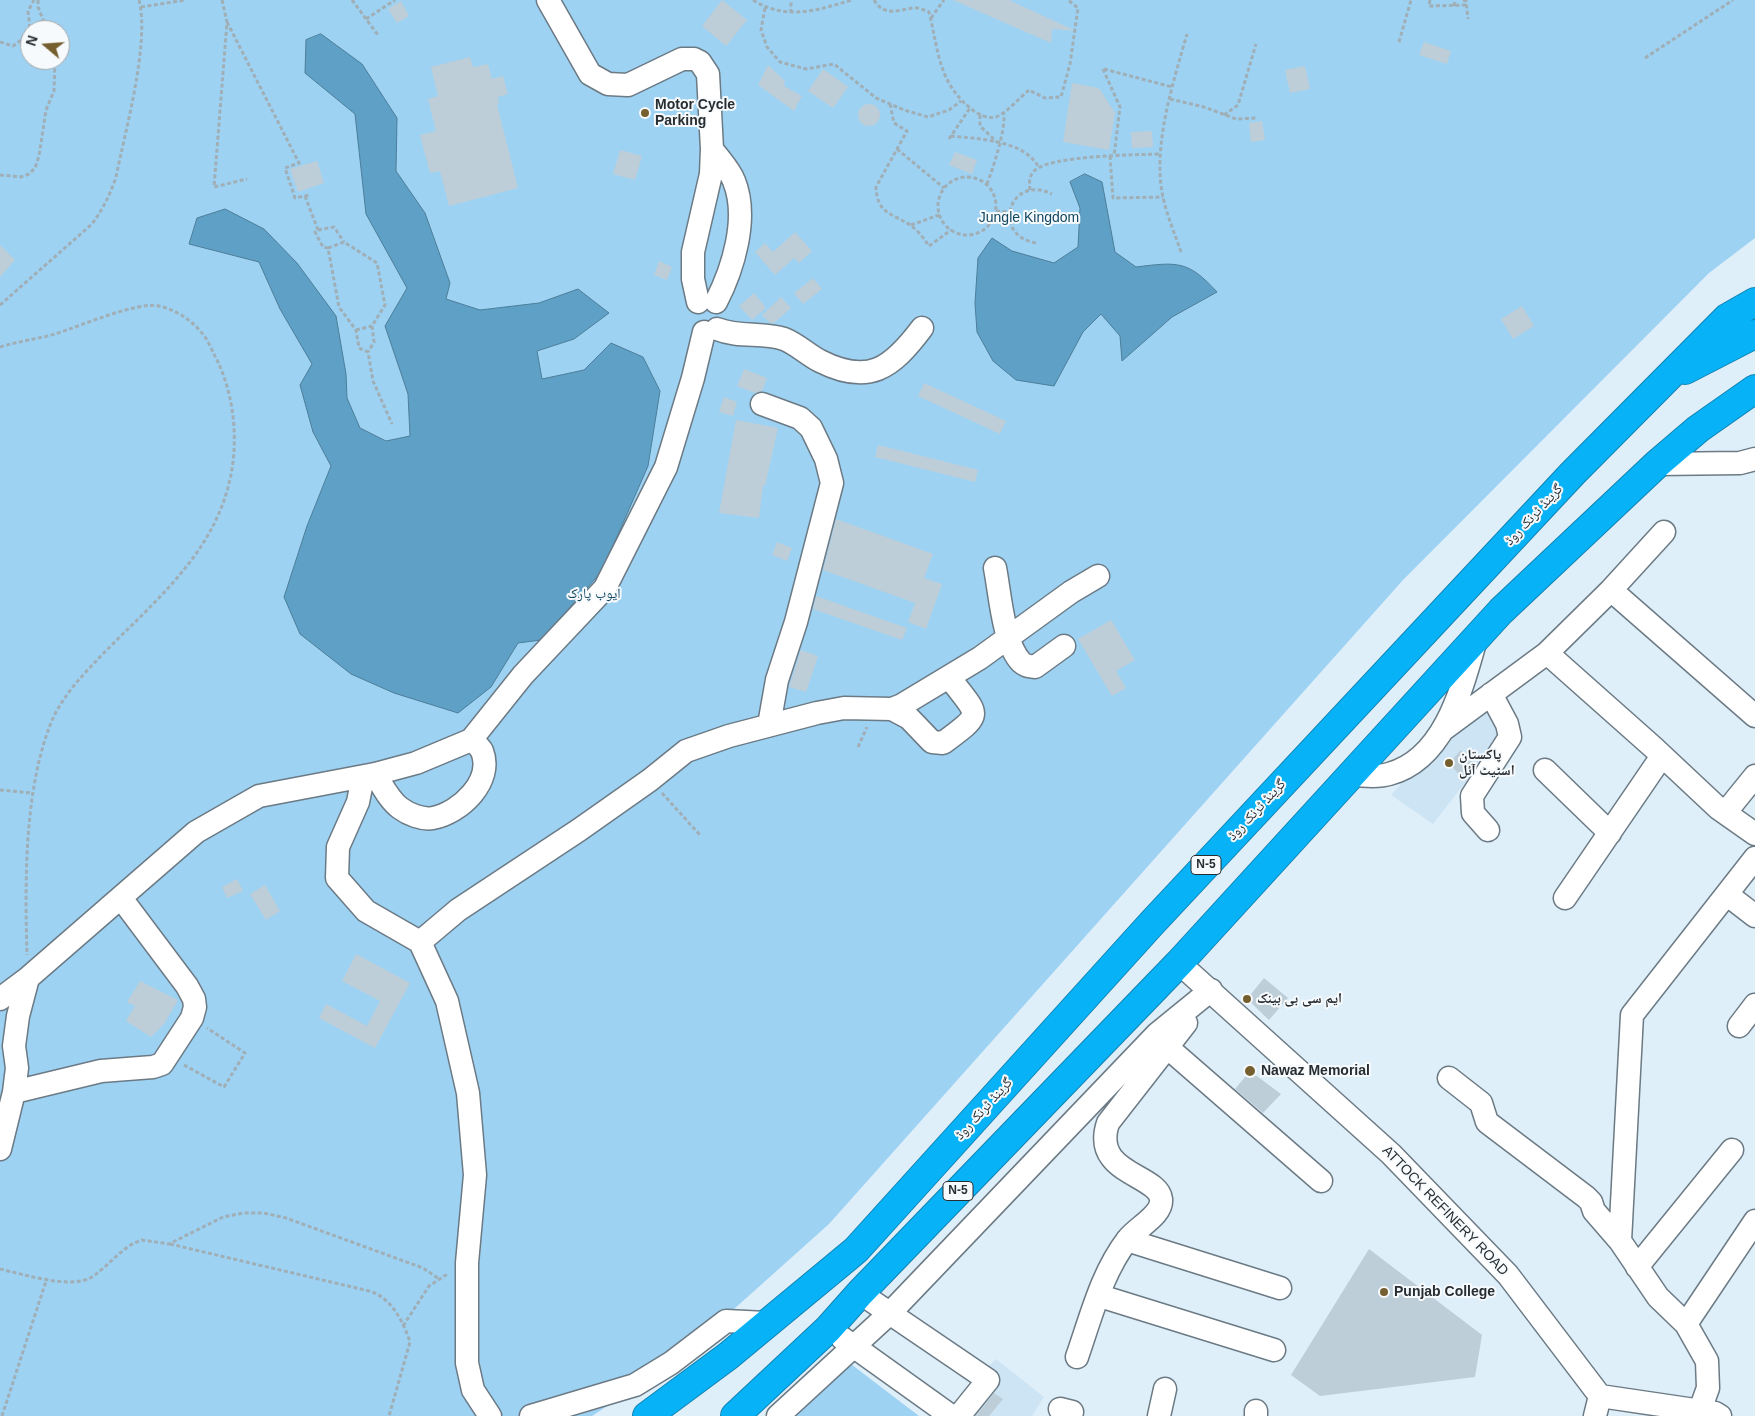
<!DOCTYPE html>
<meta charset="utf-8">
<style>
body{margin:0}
#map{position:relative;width:1755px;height:1416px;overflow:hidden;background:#deeffa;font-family:Helvetica,sans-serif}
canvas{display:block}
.north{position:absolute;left:20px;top:20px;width:50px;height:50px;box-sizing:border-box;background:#f7fafc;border:1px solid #a4a8ab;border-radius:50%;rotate:288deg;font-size:14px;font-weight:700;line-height:20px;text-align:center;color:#272d31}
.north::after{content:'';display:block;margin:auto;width:18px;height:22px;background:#755f2f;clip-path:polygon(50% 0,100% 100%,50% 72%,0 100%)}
</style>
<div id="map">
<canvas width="1755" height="1416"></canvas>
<div class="north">N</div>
</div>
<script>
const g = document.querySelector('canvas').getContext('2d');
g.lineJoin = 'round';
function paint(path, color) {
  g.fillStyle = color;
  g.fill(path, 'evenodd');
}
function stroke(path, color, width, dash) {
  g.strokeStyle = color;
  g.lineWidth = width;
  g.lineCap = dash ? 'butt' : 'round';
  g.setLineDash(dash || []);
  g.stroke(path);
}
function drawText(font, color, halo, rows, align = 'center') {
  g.font = font + ' Helvetica,"Noto Naskh Arabic",sans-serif';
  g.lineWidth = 4;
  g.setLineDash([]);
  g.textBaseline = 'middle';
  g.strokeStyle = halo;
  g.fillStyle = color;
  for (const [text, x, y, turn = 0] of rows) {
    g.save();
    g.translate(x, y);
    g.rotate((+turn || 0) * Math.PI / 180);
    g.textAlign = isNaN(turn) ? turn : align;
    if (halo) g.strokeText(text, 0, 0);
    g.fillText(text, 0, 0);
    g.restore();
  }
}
paint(new Path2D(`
 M 1474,705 L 1489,705 L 1500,738 L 1433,824 L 1391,795 Z
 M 996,1359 L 1044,1397 L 1032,1416 L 941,1416 Z`), '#cde4f4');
paint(new Path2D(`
 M 0,0 L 1755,0 L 1755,238 L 1709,273 L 1403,580 L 829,1224 L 677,1360 L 592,1416 L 0,1416 ZM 30,30 L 60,30 L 60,60 L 30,60 Z
 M 843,1358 L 919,1416 L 779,1416 Z`), '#9dd2f3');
const water = new Path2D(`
 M 321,34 L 362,64 L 397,118 L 396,171 L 425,213 L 450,283 L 446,299 L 480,310 L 539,303 L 578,289 L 609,313 L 574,339 L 537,351 L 542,379 L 584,370 L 611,343 L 643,357 L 660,391 L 648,466 L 602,571 L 541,640 L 518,643 L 491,687 L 458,713 L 394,693 L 351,674 L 300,634 L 284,597 L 307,526 L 331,466 L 313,432 L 300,385 L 312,364 L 280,309 L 259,262 L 189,244 L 197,218 L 225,209 L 264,229 L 297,263 L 336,316 L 346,374 L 347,398 L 360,428 L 386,441 L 410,436 L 408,394 L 385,326 L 407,288 L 366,214 L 355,114 L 305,73 L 306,40 Z
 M 1085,174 L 1102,182 L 1115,252 L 1136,267 C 1177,262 1188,260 1217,292 L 1172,317 L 1122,361 L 1120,336 L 1101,314 L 1083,332 L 1054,386 L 1016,380 L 993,361 L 977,332 L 975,303 L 978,258 L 992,238 L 1012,251 L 1054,263 L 1078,247 L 1080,208 L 1070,182 Z`);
paint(water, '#5ea0c6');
stroke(water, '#4e7e99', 1);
paint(new Path2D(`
 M 722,0 L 747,20 L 726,46 L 702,26 Z
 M 953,0 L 1009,0 L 1076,31 L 1052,29 L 1051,43 Z
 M 401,1 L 409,16 L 397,23 L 388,9 Z
 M 1424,42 L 1451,51 L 1447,64 L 1419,55 Z
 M 470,57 L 473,67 L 488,64 L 492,79 L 503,76 L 508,94 L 498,97 L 499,104 L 497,105 L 518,188 L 449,206 L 440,171 L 430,173 L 420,135 L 436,131 L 428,99 L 438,96 L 431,67 Z
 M 768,65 L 785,81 L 784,86 L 802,96 L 794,111 L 758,85 Z
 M 1305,66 L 1310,89 L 1290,93 L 1285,70 Z
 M 823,69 L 848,87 L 833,108 L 808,91 Z
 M 1072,83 L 1099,88 L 1115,113 L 1109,150 L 1063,142 Z
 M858 115a11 11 0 1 1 22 0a11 11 0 1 1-22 0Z
 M 1262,121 L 1265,140 L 1251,142 L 1249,123 Z
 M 1152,131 L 1153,147 L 1132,148 L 1131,132 Z
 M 620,150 L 642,156 L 635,180 L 613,174 Z
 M 955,152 L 977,160 L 972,174 L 949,165 Z
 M 317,161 L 324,183 L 298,192 L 290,169 Z
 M 795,232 L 812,251 L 799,263 L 794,258 L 775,275 L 755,252 L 765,243 L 773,252 Z
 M 0,245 L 15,260 L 0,277 Z
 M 659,261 L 672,267 L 667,280 L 654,275 Z
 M 813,278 L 822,289 L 803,304 L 794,293 Z
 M 754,293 L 766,308 L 752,320 L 739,306 Z
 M 781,297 L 791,308 L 774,323 L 770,323 L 762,315 Z
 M 1522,306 L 1534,326 L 1513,339 L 1501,319 Z
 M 744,369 L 767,378 L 762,391 L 755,393 L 737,386 Z
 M 924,383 L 1006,421 L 1000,434 L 918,396 Z
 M 724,397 L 737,402 L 733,416 L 719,412 Z
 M 736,420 L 778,428 L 765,486 L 763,485 L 759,518 L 719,513 Z
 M 878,445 L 978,470 L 975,482 L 875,457 Z
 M 836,519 L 933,554 L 924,578 L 942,584 L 926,629 L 908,622 L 915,603 L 823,570 Z
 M 777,542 L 792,548 L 787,561 L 772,555 Z
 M 816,596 L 907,628 L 902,640 L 813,609 Z
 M 1111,620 L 1135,660 L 1116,671 L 1126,688 L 1112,696 L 1078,639 Z
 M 801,650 L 818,656 L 806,692 L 789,687 Z
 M 1461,750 L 1475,764 L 1463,779 L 1449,763 Z
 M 237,879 L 243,891 L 227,898 L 222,887 Z
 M 265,885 L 280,911 L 266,920 L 250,894 Z
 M 356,954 L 410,983 L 375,1048 L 319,1018 L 326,1004 L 367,1026 L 380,1001 L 342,981 Z
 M 1264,978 L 1288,998 L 1269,1020 L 1247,999 Z
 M 140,981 L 178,1000 L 164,1024 L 151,1037 L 126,1021 L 135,1006 L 127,1002 Z
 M 1250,1071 L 1281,1094 L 1263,1113 L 1235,1089 Z
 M 1369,1249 L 1482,1335 L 1475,1377 L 1320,1396 L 1291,1375 Z
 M 994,1393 L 1003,1399 L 989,1416 L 976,1416 Z`), '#bdced8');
const minor = new Path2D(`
 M 548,0 L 590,74 L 608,84 L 628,85 L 682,59 L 694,59 L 700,62 L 708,74 L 712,149 L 711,174 L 693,252 L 693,279 L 698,302
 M 712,149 C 719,159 730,170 734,181 C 749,218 733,269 716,302
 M 717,329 C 739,338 762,332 784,339 C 797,344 808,355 820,361 C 869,386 892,368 922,328
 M 762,404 L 800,418 L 811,428 L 826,459 L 832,483 L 796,622 L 777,680 L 769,725
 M 1657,464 L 1740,463 L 1755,459
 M 995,568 C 1000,593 1003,643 1021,662 C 1025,666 1029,666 1035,667 L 1064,646
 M 1611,590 L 1755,716
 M 1547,653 L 1611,590 L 1664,532
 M 892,709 L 909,718 L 932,742 L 943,743 C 985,712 979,717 949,677
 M 1444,729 L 1547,653 L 1654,748 L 1718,808 L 1755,834
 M 1545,770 L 1610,833
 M 375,774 C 382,785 389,800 400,808 C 408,814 422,820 433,818 C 460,813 494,781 482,751 C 480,747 475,743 471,740
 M 1351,775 C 1363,775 1377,778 1389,774 C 1445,759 1462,688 1476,639
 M 363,777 L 358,802 L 338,847 L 337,878 L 366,911 L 420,942 L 447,1001 L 468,1093 L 475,1175 L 467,1263 L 467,1363 L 473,1390 L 490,1416
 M 1725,813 L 1755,776
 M 1488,830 L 1473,813 L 1472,796 L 1510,737 L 1507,724 L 1491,694
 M 1729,896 L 1755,916
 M 1565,898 L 1662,756
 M 420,942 L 458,910 L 579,830 L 650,780 L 686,751 L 729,736 L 817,713 L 844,708 L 892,709 L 902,705 L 980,658 L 1071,592 L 1098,576
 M 1179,963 L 1391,1154 L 1508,1275 L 1600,1396 L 1715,1413 L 1720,1416
 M 0,999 L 28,978
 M 1739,1026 L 1755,1005
 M 1167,1047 L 1321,1181
 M 1449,1078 L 1481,1103 L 1487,1122 L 1586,1197 L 1591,1202 L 1594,1211 L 1620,1241
 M 14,1092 L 101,1071 L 153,1067 L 162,1064 L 192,1018 L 195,1007 L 194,999 L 187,986 L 121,898
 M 0,1149 L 14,1092 L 17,1068 L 14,1046 L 18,1016 L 28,978 L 196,832 L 259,796 L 375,774 L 416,763 L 471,740 L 523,675 L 605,588 L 666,467 L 693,378 L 704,332
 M 1127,1240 L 1280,1288
 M 1637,1267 L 1732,1150
 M 860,1293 L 988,1380 L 959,1416
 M 1100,1296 L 1274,1350
 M 1686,1324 L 1755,1221
 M 842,1338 L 951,1416
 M 1077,1357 C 1091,1317 1102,1272 1128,1239 C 1137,1227 1163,1215 1161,1199 C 1158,1174 1091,1174 1108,1123 L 1186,1023
 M 1060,1409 L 1072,1412 L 1071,1416
 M 1700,1410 L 1708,1388 L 1707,1361 L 1686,1324 L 1658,1297 L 1620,1241 L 1632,1015 L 1755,858
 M 1256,1411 L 1256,1416
 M 531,1416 L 635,1385 L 671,1363 L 726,1321 L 766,1323
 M 778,1416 L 890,1313 L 1157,1034 L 1211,990
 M 1159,1416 L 1165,1389
 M 1595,1416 L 1600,1396`);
const highway = new Path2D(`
 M 1685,370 L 1755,334
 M 647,1416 L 728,1356 L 856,1250 L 1152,923 L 1573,473 L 1727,318 L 1755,302
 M 735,1416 L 828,1329 L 860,1293 L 1179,963 L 1501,611 L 1657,464 L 1698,429 L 1755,389`);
stroke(minor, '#6b7a84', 25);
stroke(highway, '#1283b2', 30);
stroke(new Path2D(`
 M 38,0 L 38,7 L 47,30
 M 222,0 L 227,22 L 214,187 L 247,179
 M 352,0 L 378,35
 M 753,0 C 786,21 818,10 852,0
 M 874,0 C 884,17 898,10 913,8 C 918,7 924,10 929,12 C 939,52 938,84 974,111 C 980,115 988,119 996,117 C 1007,113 1019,98 1029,90 L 1045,98 L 1061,97 L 1070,64 L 1078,8 L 1068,0
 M 1430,0 L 1429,6 L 1466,5
 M 1463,0 L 1466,1 L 1468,19
 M 1454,6 L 1455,0
 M 141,7 L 186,0
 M 765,8 L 761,30 L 767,47 L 780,62 L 806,69 L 834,64 L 876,98 L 904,110 L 928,117 L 949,110 L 961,101
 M 791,13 L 791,0
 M 931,18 L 944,0
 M 366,19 L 395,0
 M 227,22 L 299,163 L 285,168 L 295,198 L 310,195
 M 0,42 L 13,46 L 20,41 L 30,29 L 28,11 L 34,0
 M 1399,42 L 1411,0
 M 1645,58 L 1733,0
 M 1103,69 L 1120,107 L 1114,156
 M 1104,69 L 1172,87
 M 1170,99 L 1204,107 L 1236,119 L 1258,118
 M 890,104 L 894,123 L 907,131 L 876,187 C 877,214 892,213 910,225 C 918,230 924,239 929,246 L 951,230
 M 980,115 L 980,126 L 997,142
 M 1224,115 L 1238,105 L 1256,44
 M 951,136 C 979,139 1025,140 1039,168
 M 949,139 L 970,108
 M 897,149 L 944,188
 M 1110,156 L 1113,198 L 1163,197
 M 0,175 L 21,177 L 29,174 L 35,168 L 39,156 L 46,110 L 54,91 L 55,60
 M938 206a29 29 0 1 1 58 0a29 29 0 1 1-58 0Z
 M 987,184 C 992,171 1008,124 1003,112
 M 1030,190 C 1029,183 1029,176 1034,171 C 1051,155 1135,155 1160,154
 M 305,196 L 318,230 L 315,232 L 323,247 L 328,248 L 339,307 L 356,330 L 359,348 L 368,352 L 373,381 L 392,424
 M 996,211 L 1009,212
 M 911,225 L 939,215
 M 318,230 L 334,227 L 344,242
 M 1036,243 C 990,235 1010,173 1052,194
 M 328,248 L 344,242 L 377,263 L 385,305 L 372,326 L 374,342 L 368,352
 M 1181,252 C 1175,234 1167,216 1163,197 C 1152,147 1173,83 1187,34
 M 0,305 L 92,224 C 103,209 110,195 116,177 C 125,132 150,43 139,0
 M 356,330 L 372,326
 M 0,347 C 19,341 39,339 58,333 C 80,326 138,301 159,306 C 176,310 190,319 201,332 C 208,339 212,351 217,360 C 232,391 237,428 233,462 C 222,549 156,599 99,658 C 79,679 59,700 49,728 C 24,795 25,884 27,955
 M 858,747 L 867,727
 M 0,790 L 32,793
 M 662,793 L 700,835
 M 184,1065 L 224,1087 L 245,1053 L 207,1028
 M 170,1244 L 369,1291 C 391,1297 403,1321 410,1342 L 389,1416
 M 0,1269 C 23,1274 71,1290 92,1277 C 107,1267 118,1252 134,1243 L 142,1240 L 169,1244 L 223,1217 L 243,1213 L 264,1213 L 286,1218 L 423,1268 L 439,1279
 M 403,1326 L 429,1286 L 449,1273
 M 2,1416 L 47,1278`), '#a0aeb6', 3, [4, 2.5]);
stroke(minor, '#fff', 22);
stroke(highway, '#07b2f7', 28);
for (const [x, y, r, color] of [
 [645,113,5,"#755f2f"],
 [1449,763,5,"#755f2f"],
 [1247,999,5,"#755f2f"],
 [1250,1071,6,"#755f2f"],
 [1384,1292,5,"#755f2f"]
]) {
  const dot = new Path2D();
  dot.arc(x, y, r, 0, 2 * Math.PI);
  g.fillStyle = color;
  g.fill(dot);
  stroke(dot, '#f7fafc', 2);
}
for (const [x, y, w] of [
 [1206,865,30],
 [958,1191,30]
]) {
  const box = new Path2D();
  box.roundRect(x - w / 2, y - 9.5, w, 19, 4);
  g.fillStyle = '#f7fafc';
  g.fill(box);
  stroke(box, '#272d31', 1);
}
drawText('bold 12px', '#272d31', null, [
 ["N-5",1206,865],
 ["N-5",958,1191]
]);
drawText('bold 14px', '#272d31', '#f7fafc', [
 ["Motor Cycle",655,105],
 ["Parking",655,121],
 ["پاکستان",1459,755],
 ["اسٹیٹ آئل",1459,771],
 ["ایم سی بی بینک",1257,999],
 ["Nawaz Memorial",1261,1071],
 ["Punjab College",1394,1292]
], 'left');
drawText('14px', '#114762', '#f7fafc', [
 ["Jungle Kingdom",1029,218],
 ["ایوب پارک",594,594]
]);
drawText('14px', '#272d31', '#f7fafc', [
 ["گرینڈ ٹرنک روڈ",1534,515,-47],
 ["گرینڈ ٹرنک روڈ",1257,810,-47],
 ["گرینڈ ٹرنک روڈ",984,1109,-48],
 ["ATTOCK REFINERY ROAD",1445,1211,46]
]);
</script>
